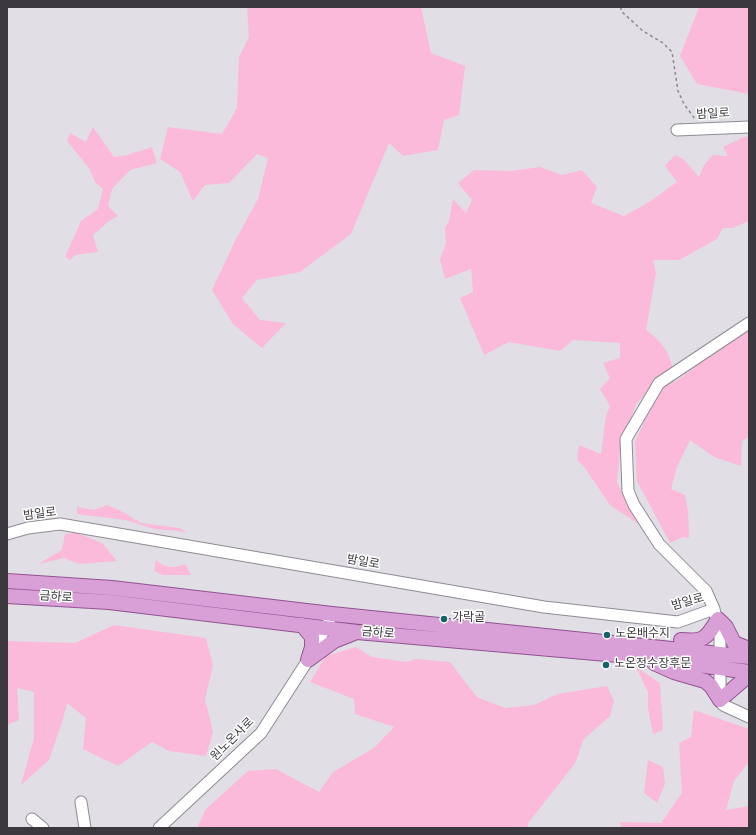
<!DOCTYPE html>
<meta charset="utf-8">
<style>
body{margin:0}
#map{position:relative;width:756px;height:835px;overflow:hidden;background:#e2dee6;font-family:Overpass,sans-serif}
canvas{display:block}
.frame{position:absolute;inset:0;border:8px solid #3b393d;pointer-events:none}
</style>
<div id="map">
<canvas width="756" height="835"></canvas>
<div class="frame"></div>
</div>
<script>
const g = document.querySelector('canvas').getContext('2d');
g.lineJoin = 'round';
function paint(path, color) {
  g.fillStyle = color;
  g.fill(path, 'evenodd');
}
function stroke(path, color, width, dash) {
  g.strokeStyle = color;
  g.lineWidth = width;
  g.lineCap = dash ? 'butt' : 'round';
  g.setLineDash(dash || []);
  g.stroke(path);
}
function drawText(font, color, halo, rows, align = 'center') {
  g.font = font + ' Overpass,"Noto Sans KR",sans-serif';
  g.lineWidth = 3;
  g.setLineDash([]);
  g.textBaseline = 'middle';
  g.strokeStyle = halo;
  g.fillStyle = color;
  for (const [text, x, y, turn = 0] of rows) {
    g.save();
    g.translate(x, y);
    g.rotate((+turn || 0) * Math.PI / 180);
    g.textAlign = isNaN(turn) ? turn : align;
    if (halo) g.strokeText(text, 0, 0);
    g.fillText(text, 0, 0);
    g.restore();
  }
}
paint(new Path2D(`
 M 247,7 L 421,7 L 431,53 L 465,66 L 459,115 L 444,120 L 438,150 L 403,156 L 389,143 L 351,234 L 300,272 L 257,280 L 242,298 L 260,320 L 286,323 L 262,348 L 233,324 L 212,290 L 235,241 L 258,199 L 268,158 L 257,154 L 229,183 L 205,185 L 193,201 L 180,172 L 160,159 L 168,127 L 222,134 L 237,108 L 239,57 L 249,37 Z
 M 699,7 L 749,7 L 749,94 L 697,84 L 680,56 Z
 M 93,127 L 114,157 L 127,155 L 152,147 L 157,163 L 130,170 L 112,189 L 108,206 L 118,216 L 109,221 L 93,235 L 98,252 L 75,255 L 70,260 L 65,257 L 81,221 L 98,209 L 103,189 L 95,182 L 89,168 L 67,141 L 70,133 L 86,142 Z
 M 749,136 L 749,221 L 732,228 L 723,228 L 717,239 L 679,260 L 653,260 L 656,273 L 646,330 C 666,345 673,357 674,383 L 749,326 L 749,437 L 742,441 L 741,466 L 714,457 L 690,440 L 677,467 L 671,489 L 685,495 L 688,511 L 689,538 L 683,537 L 670,543 L 637,481 L 635,442 L 648,413 L 646,394 L 636,404 L 620,452 L 617,482 L 638,524 L 610,505 L 585,468 L 577,460 L 579,445 L 601,454 L 606,416 L 610,406 L 600,389 L 610,378 L 603,363 L 620,358 L 620,343 L 573,340 L 560,351 L 509,342 L 484,355 L 460,298 L 473,292 L 471,269 L 445,279 L 440,259 L 446,244 L 445,228 L 449,221 L 453,199 L 466,213 L 472,200 L 458,183 L 474,170 L 511,171 L 540,167 L 562,175 L 582,170 L 597,187 L 591,203 L 624,216 L 649,202 L 677,182 L 665,166 L 675,155 L 683,159 L 699,177 L 704,165 L 713,155 L 728,156 L 723,147 L 744,137 Z
 M 107,505 L 123,512 L 141,523 L 180,528 L 187,532 L 155,529 L 125,520 L 77,514 L 77,507 L 94,510 Z
 M 77,533 L 102,543 L 117,561 L 79,564 L 64,558 L 38,564 L 62,550 L 65,534 Z
 M 156,560 C 166,569 174,568 185,564 L 191,575 L 163,575 L 154,571 Z
 M 114,625 L 206,638 L 213,666 L 205,699 L 213,732 L 206,756 L 169,751 L 152,742 L 118,766 L 83,749 L 86,718 L 67,703 L 63,719 L 49,760 L 21,785 L 34,738 L 34,692 L 17,688 L 19,720 L 7,725 L 7,641 L 75,643 Z
 M 356,647 L 372,657 L 406,662 L 417,659 L 450,662 L 477,697 L 505,708 L 534,705 L 558,694 L 607,686 L 614,701 L 610,716 L 583,740 L 576,762 L 529,822 L 527,828 L 197,828 L 206,809 L 248,771 L 276,769 L 319,792 L 333,772 L 374,748 L 394,727 L 355,714 L 354,699 L 310,682 L 326,656 Z
 M 636,667 L 660,683 L 663,730 L 653,734 L 648,708 L 648,692 Z
 M 694,710 L 749,729 L 749,762 L 734,781 L 726,810 L 749,806 L 749,828 L 621,828 L 620,822 L 661,823 L 682,793 L 679,743 L 691,737 Z
 M 648,760 L 663,767 L 665,784 L 657,803 L 644,793 Z`), '#fbbad9');
const minor = new Path2D(`
 M 677,130 L 749,127
 M 7,534 L 28,528 L 60,524 L 544,607 L 678,622 L 714,609 L 720,634 L 720,700 L 723,705 L 749,717
 M 714,609 L 706,591 L 659,544 L 634,505 L 628,491 L 626,439 L 659,383 L 749,323
 M 81,802 L 85,828
 M 32,819 L 43,828
 M 159,828 L 261,733 L 308,660 L 329,622`);
const major = new Path2D(`
 M 7,581 L 112,588 L 332,614 L 749,657
 M 7,596 L 109,602 L 357,632 L 641,657 L 749,672
 M 302,625 L 312,637 L 312,647 L 308,660
 M 681,640 C 704,642 706,639 718,619 L 726,627 L 734,643 L 749,649
 M 308,660 L 334,641 L 354,633
 M 654,663 L 674,672 L 705,681 L 711,686 L 720,700 L 749,675`);
stroke(minor, '#8f8b93', 13);
stroke(major, '#915290', 16);
stroke(new Path2D(`
 M 621,7 L 621,11 L 643,31 L 663,43 L 672,52 L 678,91 L 684,104 L 695,119`), '#8b888e', 1.5, [3, 3]);
stroke(minor, '#fff', 11);
stroke(major, '#d9a0d7', 14);
for (const [x, y, r, color] of [
 [444,619,4,"#136369"],
 [607,635,4,"#136369"],
 [606,665,4,"#136369"]
]) {
  const dot = new Path2D();
  dot.arc(x, y, r, 0, 2 * Math.PI);
  g.fillStyle = color;
  g.fill(dot);
  stroke(dot, '#fff', 1.5);
}
drawText('12px', '#3b393d', '#fff', [
 ["밤일로",713,115,-3],
 ["밤일로",40,515,-7],
 ["밤일로",363,563,10],
 ["금하로",56,598,4],
 ["밤일로",688,603,-16],
 ["금하로",378,634,5],
 ["원노온사로",233,740,-45]
]);
drawText('12px', '#3b393d', '#fff', [
 ["가락골",452,619],
 ["노온배수지",615,635],
 ["노온정수장후문",614,665]
], 'left');
</script>
